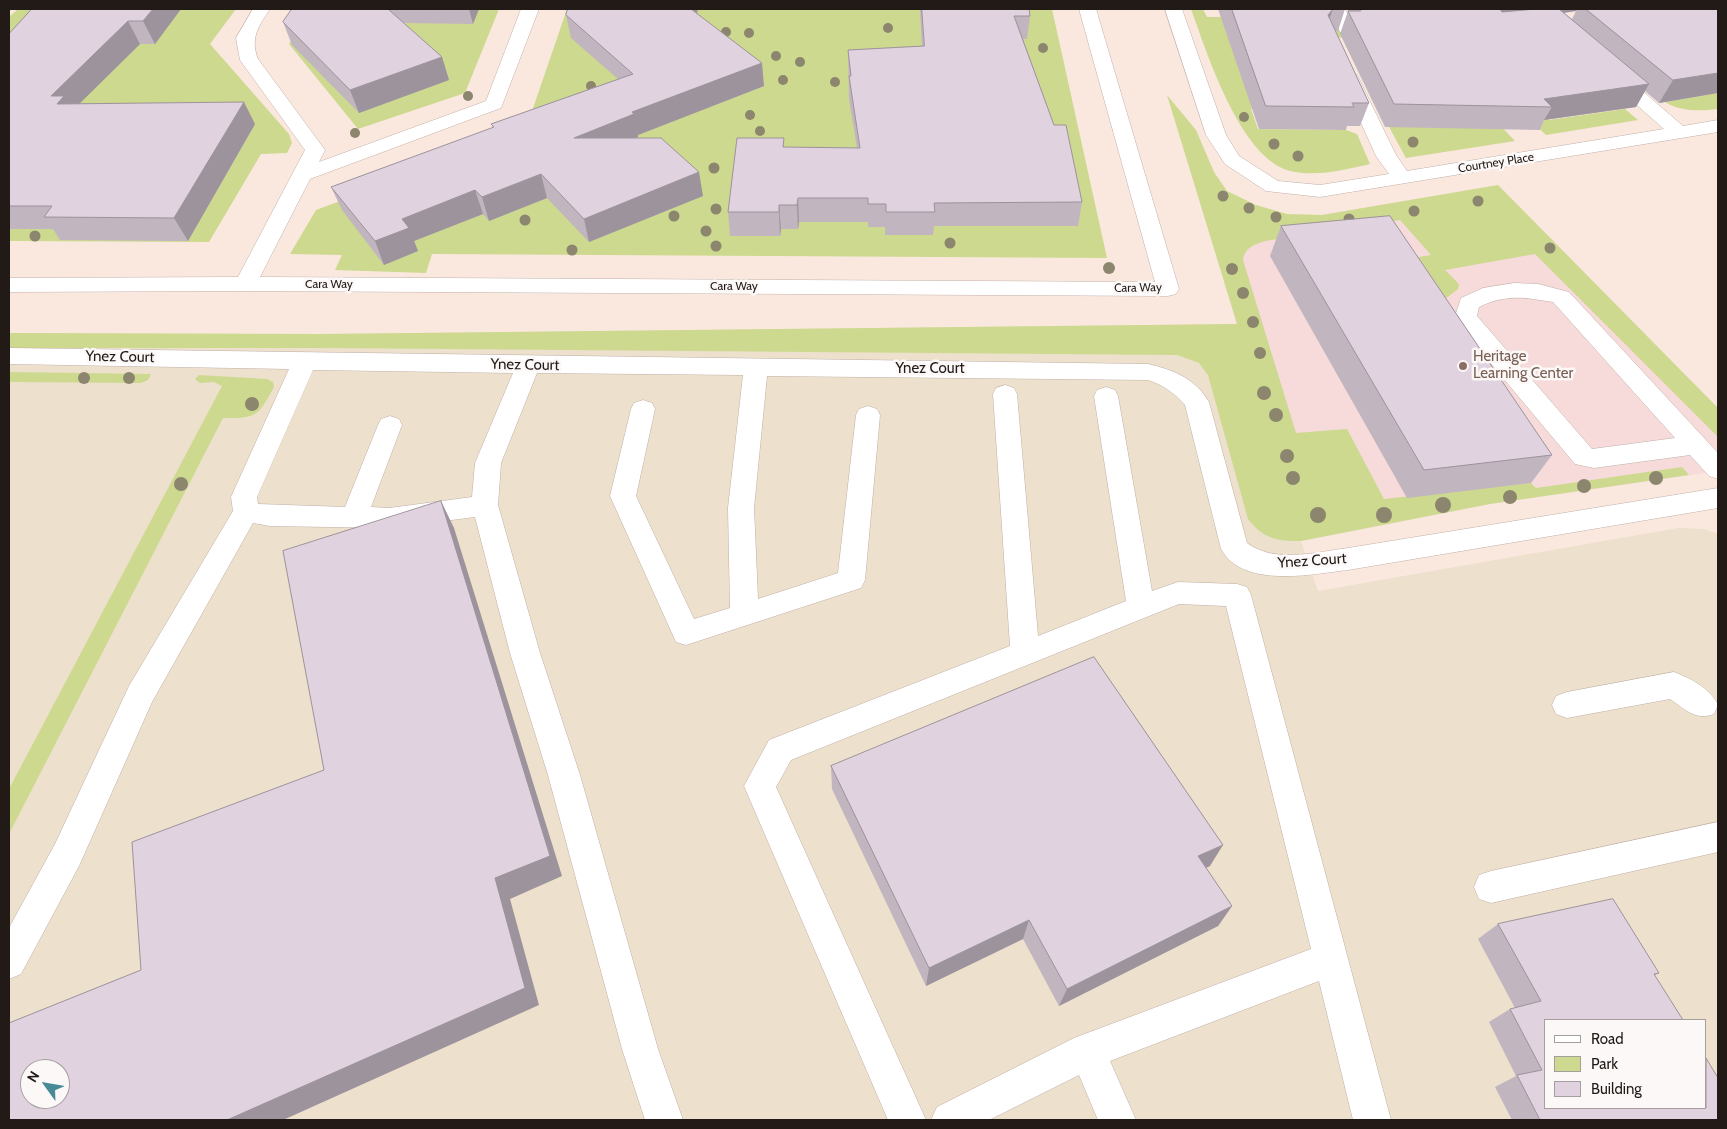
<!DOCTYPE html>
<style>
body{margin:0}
#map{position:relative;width:1727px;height:1129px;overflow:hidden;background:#fae8df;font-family:Cabin,sans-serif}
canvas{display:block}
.frame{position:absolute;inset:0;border:10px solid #211a17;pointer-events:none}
.legend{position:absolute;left:1544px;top:1019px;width:162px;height:90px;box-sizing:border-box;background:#fcf8f7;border:1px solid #a49f9d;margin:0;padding:6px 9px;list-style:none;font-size:15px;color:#211a17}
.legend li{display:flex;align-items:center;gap:10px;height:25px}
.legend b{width:25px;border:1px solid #a49f9d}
.north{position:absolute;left:20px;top:1059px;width:50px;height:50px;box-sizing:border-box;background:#fcf8f7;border:1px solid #a49f9d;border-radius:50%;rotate:302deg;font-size:14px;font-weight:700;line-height:20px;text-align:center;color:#211a17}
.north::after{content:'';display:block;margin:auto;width:18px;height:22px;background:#468b97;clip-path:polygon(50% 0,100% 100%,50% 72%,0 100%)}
</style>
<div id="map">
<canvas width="1727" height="1129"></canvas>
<div class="frame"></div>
<ul class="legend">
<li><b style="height:6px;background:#fff"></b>Road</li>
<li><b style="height:14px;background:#cdd98e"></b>Park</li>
<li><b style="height:14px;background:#e0d2df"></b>Building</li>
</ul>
<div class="north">N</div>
</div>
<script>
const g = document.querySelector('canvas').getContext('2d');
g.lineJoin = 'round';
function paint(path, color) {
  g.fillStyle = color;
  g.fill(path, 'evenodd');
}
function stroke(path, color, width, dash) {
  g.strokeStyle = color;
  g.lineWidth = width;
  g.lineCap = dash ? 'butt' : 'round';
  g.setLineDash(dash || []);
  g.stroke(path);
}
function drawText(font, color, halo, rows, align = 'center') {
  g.font = font + ' Cabin,sans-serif';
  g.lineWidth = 5;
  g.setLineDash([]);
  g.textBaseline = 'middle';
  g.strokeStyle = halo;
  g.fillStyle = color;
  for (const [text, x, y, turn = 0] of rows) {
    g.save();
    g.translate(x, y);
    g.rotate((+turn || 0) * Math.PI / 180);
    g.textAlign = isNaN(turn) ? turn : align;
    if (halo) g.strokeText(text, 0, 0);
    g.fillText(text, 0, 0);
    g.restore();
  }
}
paint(new Path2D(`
 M 1237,324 L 1301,541 L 1318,591 L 1678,528 L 1704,529 L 1718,534 L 1718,1120 L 9,1120 L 9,333 L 321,334 ZM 1546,1020 L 1706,1020 L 1706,1108 L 1546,1108 ZM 30,1069 L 60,1069 L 60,1099 L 30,1099 Z`), '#ede0cc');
paint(new Path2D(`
 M 1498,185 L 1718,408 L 1718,471 L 1490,504 L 1301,541 L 1210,234 Z`), '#f6dbda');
paint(new Path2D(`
 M 18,9 L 236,9 L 210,44 L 289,134 L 292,143 L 287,153 L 261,154 L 209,242 L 9,241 L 9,17 Z
 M 310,9 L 499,9 L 465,93 L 358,129 L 289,44 Z
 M 567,9 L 1052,9 L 1107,258 L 432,254 L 426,273 L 335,270 L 342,255 L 290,254 L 316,210 L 540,127 L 530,117 Z
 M 1191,9 L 1203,9 L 1207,17 L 1316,16 L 1529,101 L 1549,120 L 1625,109 L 1638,120 L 1546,135 L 1525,115 L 1495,120 L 1515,141 L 1406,158 L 1389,127 L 1350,38 L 1331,37 L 1262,109 L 1251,109 L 1258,129 L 1346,130 L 1357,134 L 1370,164 C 1344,170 1317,177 1290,171 C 1240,158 1207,53 1191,9 Z
 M 1718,93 L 1718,109 C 1700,111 1681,112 1665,102 Z
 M 1167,95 L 1196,130 L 1214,172 L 1227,191 L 1256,205 L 1287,214 L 1322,215 L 1498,185 L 1718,408 L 1718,437 L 1535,254 L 1445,270 L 1459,284 L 1458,289 L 1445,299 L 1388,262 L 1431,255 L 1400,220 L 1265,241 C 1254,245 1245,247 1243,260 L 1296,433 L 1347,429 L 1384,499 L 1531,483 L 1536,488 L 1682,467 L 1689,475 L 1490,504 L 1301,541 C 1276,541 1264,539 1248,519 L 1208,375 L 1199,363 L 1177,355 L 325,348 L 9,348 L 9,333 L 321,334 L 1237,324 Z
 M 9,372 L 151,374 L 148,380 L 141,383 L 9,382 Z
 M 199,375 L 267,379 L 273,382 L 274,387 C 257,417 258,418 223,418 L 9,834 L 9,789 L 222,386 L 214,382 L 200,383 L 195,379 Z`), '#cdd98e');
const minor = new Path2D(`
 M 253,9 L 270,9 C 258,27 250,38 258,59 L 325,150 L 319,162 L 486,101 L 521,9 L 539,9 L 501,108 L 310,179 L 260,277 L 1155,282 L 1079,9 L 1096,9 L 1179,289 L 1176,294 L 1168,296 L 245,291 L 9,292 L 9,278 L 238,277 L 305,150 L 240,60 L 236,38 Z
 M 1165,9 L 1182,9 L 1226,135 L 1239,156 L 1278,181 L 1320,185 L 1389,174 L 1376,156 L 1341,79 L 1343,75 L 1357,75 L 1359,79 L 1396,155 L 1407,171 L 1664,129 L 1606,78 L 1603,74 L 1606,70 L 1618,70 L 1683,126 L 1718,120 L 1718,132 L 1320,197 L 1266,191 L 1225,164 L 1206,135 Z
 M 1329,9 L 1345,9 L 1355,28 L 1352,32 L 1340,32 Z
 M 1514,283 L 1538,284 L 1569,292 L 1718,453 L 1718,479 L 1709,476 L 1690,455 L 1594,468 L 1575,464 L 1462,329 L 1455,316 L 1461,298 L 1483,288 ZM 1526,298 L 1553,302 L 1675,438 L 1592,449 L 1477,316 L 1479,307 C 1495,299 1509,297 1526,298 Z
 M 9,348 L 1148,364 C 1173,370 1195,378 1209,402 L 1247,543 C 1275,564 1316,552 1348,548 L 1718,488 L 1718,508 L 1348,570 C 1312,574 1243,589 1221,549 L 1185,405 C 1175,393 1163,385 1148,380 L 767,376 L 754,508 L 758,599 L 838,573 L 856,415 L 859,409 L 868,406 L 877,409 L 880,415 L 865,580 L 861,588 L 686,645 L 676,642 L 610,496 L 631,409 L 634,403 L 643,400 L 652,403 L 655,409 L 636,496 L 694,619 L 730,608 L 728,508 L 743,375 L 537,373 L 501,463 L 498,505 L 540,653 L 580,775 L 658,1049 L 683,1120 L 645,1120 L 622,1049 L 548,775 L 510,653 L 475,517 L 389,528 L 270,526 L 253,523 L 152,702 L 79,866 L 21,974 L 9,979 L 9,928 L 55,844 L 129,686 L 233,511 L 231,497 L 289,369 L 9,364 ZM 313,370 L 513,373 L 475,463 L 472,497 L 389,508 L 371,507 L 402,425 L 399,419 L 390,416 L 381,419 L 378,425 L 345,507 L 258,504 L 257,497 Z
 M 1005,385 L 1014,388 L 1017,394 L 1038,636 L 1126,601 L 1094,396 L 1097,390 L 1106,387 L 1115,390 L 1118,396 L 1152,591 L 1178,582 L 1237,584 L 1247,587 L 1251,595 L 1391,1120 L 1353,1120 L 1319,981 L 1110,1061 L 1136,1120 L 1098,1120 L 1079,1075 L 989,1120 L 931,1120 L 937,1107 L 1074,1038 L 1311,949 L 1226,606 L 1179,604 L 791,760 L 776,787 L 926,1120 L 888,1120 L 744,786 L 769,740 L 1010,646 L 993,394 L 996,388 Z
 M 1674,672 C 1690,678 1711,689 1718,705 L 1714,714 C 1695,721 1685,709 1670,699 L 1567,718 L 1556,714 L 1552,705 L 1556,696 L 1567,692 Z
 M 1718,822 L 1718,852 L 1491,903 L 1479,899 L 1474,887 L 1479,875 L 1491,871 Z`);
stroke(minor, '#c1b0a8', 1);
paint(minor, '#fff');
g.fillStyle = '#8b866d';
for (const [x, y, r] of [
 [888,28,5],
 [726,32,5],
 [749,33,5],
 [1043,48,5],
 [776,56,5],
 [800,62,5],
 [783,80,5],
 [835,82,5],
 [591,86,5],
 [468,96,5],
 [750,115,5],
 [1244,117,5],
 [760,131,5],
 [355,133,5],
 [1413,142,5.5],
 [1274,144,5.5],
 [1298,156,5.5],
 [714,168,5.5],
 [1223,196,5.5],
 [1478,201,5.5],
 [1249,208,5.5],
 [716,209,5.5],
 [1414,211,5.5],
 [674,216,5.5],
 [1276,217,5.5],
 [1349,219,5.5],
 [525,220,5.5],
 [706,231,5.5],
 [35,236,5.5],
 [950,243,5.5],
 [716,246,5.5],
 [1550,248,5.5],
 [572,250,5.5],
 [1109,268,6],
 [1232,269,6],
 [1243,293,6],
 [1253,322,6],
 [1260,353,6],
 [84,378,6],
 [129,378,6],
 [1264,393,7],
 [252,404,7],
 [1276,415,7],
 [1287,456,7],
 [1293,478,7],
 [1656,478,7],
 [181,484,7],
 [1584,486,7],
 [1510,497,7],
 [1443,505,8],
 [1318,515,8],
 [1384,515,8]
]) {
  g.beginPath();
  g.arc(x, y, r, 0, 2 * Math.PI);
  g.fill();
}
paint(new Path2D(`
 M 32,9 L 181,9 L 155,44 L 140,44 L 80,103 L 255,124 L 188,241 L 60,240 L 53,229 L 9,229 L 9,34 Z
 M 292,9 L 479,9 L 473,24 L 404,23 L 442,57 L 449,80 L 359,113 L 292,45 L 283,22 Z
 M 920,9 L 1029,9 L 1030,16 L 1027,39 L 1023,39 L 1082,202 L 1078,226 L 934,226 L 933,235 L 885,235 L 885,227 L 868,227 L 868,222 L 799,222 L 798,229 L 781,229 L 780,236 L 730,236 L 728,212 L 784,138 L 784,147 L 857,148 L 849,99 L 848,50 L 922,46 Z
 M 1218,9 L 1345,9 L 1338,31 L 1335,31 L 1369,103 L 1360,126 L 1347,126 L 1346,130 L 1259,129 Z
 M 1347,9 L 1718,9 L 1718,93 L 1659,103 L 1645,91 L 1636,107 L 1544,120 L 1540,130 L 1385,127 L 1340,34 L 1348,11 ZM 1576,11 L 1572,19 L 1564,13 Z
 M 697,13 L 764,86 L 638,135 L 638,137 L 636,138 L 703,196 L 589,242 L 547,198 L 489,221 L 483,214 L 414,241 L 418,251 L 384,265 L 342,210 L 331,187 L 493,128 L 491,124 L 618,79 L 571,38 L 566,15 Z
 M 1281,226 L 1552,455 L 1531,483 L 1407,498 L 1270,256 Z
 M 831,766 L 1210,866 L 1206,868 L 1232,906 L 1218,926 L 1059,1006 L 1023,939 L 926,986 L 832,789 Z
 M 1498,924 L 1659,973 L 1655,975 L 1718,1120 L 1512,1120 L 1495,1087 L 1516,1076 L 1489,1022 L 1510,1009 L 1515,1008 L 1478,939 Z`), '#c1b5c0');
paint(new Path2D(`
 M 153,9 L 181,9 L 155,44 L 143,21 Z
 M 469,9 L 479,9 L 473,24 Z
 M 690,9 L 698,9 L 693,30 Z
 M 1333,9 L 1325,31 L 1328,15 Z
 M 1496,9 L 1577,9 L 1576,11 L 1492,23 Z
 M 128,21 L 140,44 L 73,110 L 71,126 L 51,96 Z
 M 442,57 L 449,80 L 359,113 L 350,90 Z
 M 762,63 L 764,86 L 638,135 L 638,137 L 579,162 L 574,138 L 632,112 Z
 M 1718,73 L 1718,93 L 1659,103 L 1673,80 Z
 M 1649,84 L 1636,107 L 1544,120 L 1552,107 L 1544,99 Z
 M 244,102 L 255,124 L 188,241 L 174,218 Z
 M 699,172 L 703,196 L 589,242 L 584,219 Z
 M 541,174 L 547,198 L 489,221 L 482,197 Z
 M 475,190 L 483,214 L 414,241 L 418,251 L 384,265 L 375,241 L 402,219 Z
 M 798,198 L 799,222 L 798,229 L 797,205 Z
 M 779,205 L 781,229 L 780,236 L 779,212 Z
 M 441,501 L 454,528 L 562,876 L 510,899 L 539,1005 L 283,1120 L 227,1120 Z
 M 1223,845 L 1210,866 L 1185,877 L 1198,856 Z
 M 1232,906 L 1218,926 L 1059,1006 L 1067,989 Z
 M 1029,920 L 1023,939 L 926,986 L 929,968 Z`), '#9d939c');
const building = new Path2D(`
 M 32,9 L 153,9 L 143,21 L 128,21 L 51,96 L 64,96 L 57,104 L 244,102 L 174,218 L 44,217 L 52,206 L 9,206 L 9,34 Z
 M 292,9 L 388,9 L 442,57 L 350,90 L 283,22 Z
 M 568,9 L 691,9 L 762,63 L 632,112 L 634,114 L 574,138 L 661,138 L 699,172 L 584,219 L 541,174 L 482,197 L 475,190 L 402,219 L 409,228 L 375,241 L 331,187 L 494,127 L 491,124 L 633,74 L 566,15 Z
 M 922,9 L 1029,9 L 1030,16 L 1014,16 L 1054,125 L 1066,125 L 1082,202 L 934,203 L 935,212 L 886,212 L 886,204 L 868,204 L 868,198 L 798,198 L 797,205 L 779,205 L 779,212 L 728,212 L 737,138 L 784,138 L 783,147 L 860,148 L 849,76 L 851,76 L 848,50 L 924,46 Z
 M 1232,9 L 1333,9 L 1328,15 L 1369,103 L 1352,103 L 1354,107 L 1266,106 Z
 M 1362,9 L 1500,9 L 1502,12 L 1536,9 L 1559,9 L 1649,84 L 1544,99 L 1552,107 L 1394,104 L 1348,11 L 1360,11 Z
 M 1586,9 L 1718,9 L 1718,73 L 1673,80 Z
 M 1390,216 L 1552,455 L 1424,470 L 1281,226 Z
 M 441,501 L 550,856 L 495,878 L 525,988 L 227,1120 L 9,1120 L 9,1023 L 141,970 L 132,842 L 324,770 L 283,551 ZM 30,1069 L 60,1069 L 60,1099 L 30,1099 Z
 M 1094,657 L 1223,845 L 1198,856 L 1232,906 L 1067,989 L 1029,920 L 929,968 L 831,766 Z
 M 1613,899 L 1659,973 L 1654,974 L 1683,1020 L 1546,1020 L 1546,1108 L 1706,1108 L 1706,1058 L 1718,1078 L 1718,1120 L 1540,1120 L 1517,1075 L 1542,1070 L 1510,1009 L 1541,1001 L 1498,924 Z`);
paint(building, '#e0d2df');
stroke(building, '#9d939c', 1);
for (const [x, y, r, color] of [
 [1463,366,5,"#8d6e63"]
]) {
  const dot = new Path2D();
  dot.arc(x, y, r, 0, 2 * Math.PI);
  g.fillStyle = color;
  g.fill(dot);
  stroke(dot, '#fcf8f7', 2);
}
drawText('12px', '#211a17', '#fcf8f7', [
 ["Courtney Place",1496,163,-9],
 ["Cara Way",329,284],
 ["Cara Way",734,286],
 ["Cara Way",1138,288,-1]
]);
drawText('15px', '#211a17', '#fcf8f7', [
 ["Ynez Court",120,357,1],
 ["Ynez Court",525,365,1],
 ["Ynez Court",930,369],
 ["Ynez Court",1312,561,-4]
]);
drawText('15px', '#785e54', '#fcf8f7', [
 ["Heritage",1473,357],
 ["Learning Center",1473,374]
], 'left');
</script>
